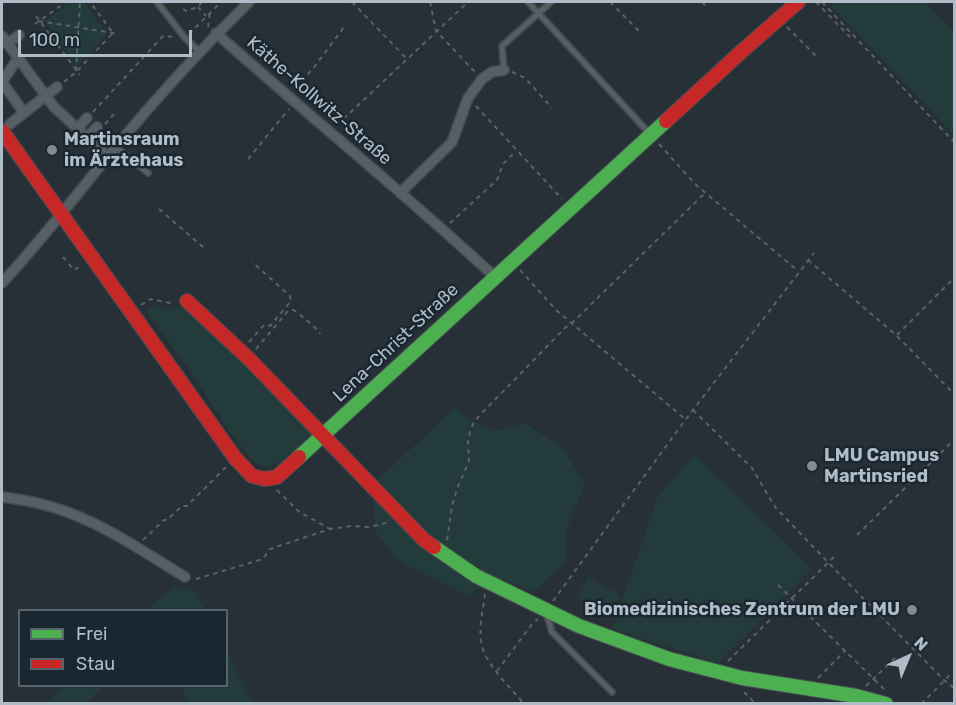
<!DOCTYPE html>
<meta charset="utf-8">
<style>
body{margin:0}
#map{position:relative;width:956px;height:705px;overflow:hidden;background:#273036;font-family:Rubik,sans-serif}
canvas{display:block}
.frame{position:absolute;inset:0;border:3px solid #b0bdc8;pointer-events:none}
.legend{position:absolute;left:18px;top:609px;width:210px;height:78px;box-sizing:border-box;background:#1a2731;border:2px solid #56636d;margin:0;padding:8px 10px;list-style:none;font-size:18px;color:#b0bdc8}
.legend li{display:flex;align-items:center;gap:12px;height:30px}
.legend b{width:30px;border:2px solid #56636d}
.north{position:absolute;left:878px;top:627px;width:60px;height:60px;-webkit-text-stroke:4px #1a2731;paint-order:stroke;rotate:44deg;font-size:16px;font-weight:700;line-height:24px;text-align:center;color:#b0bdc8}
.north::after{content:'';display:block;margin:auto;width:21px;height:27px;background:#b0bdc8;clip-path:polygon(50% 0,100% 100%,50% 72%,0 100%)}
.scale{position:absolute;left:18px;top:30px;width:174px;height:27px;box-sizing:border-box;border:3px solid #b0bdc8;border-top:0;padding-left:8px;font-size:18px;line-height:21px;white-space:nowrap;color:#b0bdc8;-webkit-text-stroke:4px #1a2731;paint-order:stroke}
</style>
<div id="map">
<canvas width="956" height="705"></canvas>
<div class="frame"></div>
<ul class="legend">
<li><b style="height:8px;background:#4caf50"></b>Frei</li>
<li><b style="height:8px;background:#c62828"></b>Stau</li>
</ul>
<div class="north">N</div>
<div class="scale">100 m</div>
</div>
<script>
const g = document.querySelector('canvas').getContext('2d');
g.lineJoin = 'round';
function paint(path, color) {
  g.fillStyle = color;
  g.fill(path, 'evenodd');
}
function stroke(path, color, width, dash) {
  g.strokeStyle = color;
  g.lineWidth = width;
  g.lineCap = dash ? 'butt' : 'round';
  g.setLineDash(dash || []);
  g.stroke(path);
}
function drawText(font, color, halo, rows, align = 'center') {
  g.font = font + ' Rubik,sans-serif';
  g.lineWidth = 5;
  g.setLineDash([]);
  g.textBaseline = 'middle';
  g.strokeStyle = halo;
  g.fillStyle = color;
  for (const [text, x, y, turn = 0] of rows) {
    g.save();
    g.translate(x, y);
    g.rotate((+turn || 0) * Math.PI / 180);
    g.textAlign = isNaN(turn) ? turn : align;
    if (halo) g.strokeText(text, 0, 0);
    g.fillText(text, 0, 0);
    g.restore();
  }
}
paint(new Path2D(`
 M 71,2 L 84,2 L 107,34 L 77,66 L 45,21 Z
 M 828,2 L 926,2 L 954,31 L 954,135 Z
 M 185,306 L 238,355 L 312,434 L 283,461 L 266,467 L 258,464 L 250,458 L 232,435 L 195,378 L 146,311 L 153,307 L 168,308 Z
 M 456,407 L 465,417 L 494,431 L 525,423 L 562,447 L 585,483 L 566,532 L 566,561 L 534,592 L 488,574 L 479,589 L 475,590 L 471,598 L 401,563 L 375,531 L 373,484 Z
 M 695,455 L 812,569 L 718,663 L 612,629 L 658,496 Z
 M 588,577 L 621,596 L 609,616 L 577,598 Z
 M 173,587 L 194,590 L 205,610 L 147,610 Z
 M 227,652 L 253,703 L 188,703 L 181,686 L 226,686 Z
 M 65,686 L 105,686 L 85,703 L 46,703 Z`), '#243b3b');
const lane = new Path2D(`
 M 157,2 L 185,38 L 199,51
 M 528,2 L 650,134
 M 504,70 L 502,46 L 551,2
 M 116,147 L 148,173
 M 547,615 L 552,632 L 612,692`);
const street = new Path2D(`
 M 216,33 C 308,115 404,193 495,277
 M 2,36 L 54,107 L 103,152
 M 7,44 L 19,35
 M 2,82 L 24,113
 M 2,82 L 18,58
 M 10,124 L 57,87
 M 77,129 L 87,118
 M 87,138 L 97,127
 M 400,193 L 452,142 L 468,98 L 482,79 L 492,72 L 504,70
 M 2,283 C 43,239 80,190 119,143 C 160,94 203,47 249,2
 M 2,497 C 18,499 36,502 52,507 C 100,521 142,551 185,577`);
const fast = new Path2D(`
 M 299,457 L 666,121
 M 434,547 L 476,576 L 579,626 L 669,659 L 742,678 L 856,696 L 886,704`);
const jam = new Path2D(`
 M 666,121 L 742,51 L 798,2
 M 2,131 L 235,458 L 252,476 L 265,479 L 277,477 L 299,457
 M 187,301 L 249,359 L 424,540 L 434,547`);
stroke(lane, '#454c51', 8);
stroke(street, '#454c51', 12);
stroke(fast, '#454c51', 16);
stroke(jam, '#454c51', 16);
stroke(new Path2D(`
 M 352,2 L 406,58
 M 430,2 L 436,31 L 476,73
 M 610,2 L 641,33
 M 702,2 L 705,5 L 710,5
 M 816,2 L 850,37
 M 822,2 L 954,142
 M 198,7 L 206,16
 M 183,9 L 186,11 L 198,7 L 202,2
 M 36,16 L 80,75
 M 39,21 L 113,33 L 117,36
 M 35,24 L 66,2
 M 208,27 L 210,12
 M 787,27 L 817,57
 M 189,34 L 221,2
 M 76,71 L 80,2
 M 512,72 L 525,78 L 552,108
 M 64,82 L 76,72 L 113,33 L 90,2
 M 296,88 L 315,66 L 344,27
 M 476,106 L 562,199
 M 93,112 L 163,36 L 174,37
 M 105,124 L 116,112
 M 337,125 L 468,2
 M 659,144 L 695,184 L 798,271
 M 248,159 L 289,109
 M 159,209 L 203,247
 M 450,223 L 497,180 L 503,164 L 516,151
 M 63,257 L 74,270 L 82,265
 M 808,260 L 896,335 L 954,394
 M 520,270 L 556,310 L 685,419
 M 141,305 L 151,299 L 170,303 L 175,303
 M 897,335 L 954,278
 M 249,342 L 264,325 L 270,326 L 291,301 L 290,296 L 252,262
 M 256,349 L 288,311 L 293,310 L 297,312 L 319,331 L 320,334
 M 693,410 L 752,468 L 775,507 L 848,583 L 945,681 L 954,688
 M 277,490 L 298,511 L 330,529
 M 857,535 L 954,440
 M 143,540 L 164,520 L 167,520 L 182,506 L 187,506 L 227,466
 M 447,540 L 452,506 L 457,489 L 469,461 L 468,442 L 470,432 L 473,424 L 479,416 L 565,328 L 572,323 L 705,193
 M 196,579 L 263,559 L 270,549 L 330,529 L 351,526 L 369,527 L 390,522
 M 778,585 L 885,690
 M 485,594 C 483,610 478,629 482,646 C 487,666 511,688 524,704
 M 553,601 L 686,419 L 814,253
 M 728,661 L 837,554
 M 497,671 L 532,624 L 538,619
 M 818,678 L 845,651
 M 866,686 L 898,655
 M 744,692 L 756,704
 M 921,704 L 953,672`), '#5a6267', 2, [4.5, 4.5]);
stroke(lane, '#575e64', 4.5);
stroke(street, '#575e64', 9);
stroke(fast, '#4caf50', 14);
stroke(jam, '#c62828', 14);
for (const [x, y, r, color] of [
 [52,150,6,"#808c95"],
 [812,466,6,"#808c95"],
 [912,610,6,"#808c95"]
]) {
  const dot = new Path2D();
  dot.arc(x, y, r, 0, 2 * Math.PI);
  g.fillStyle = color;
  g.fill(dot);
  stroke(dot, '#1a2731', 2);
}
drawText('18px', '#b0bdc8', '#1a2731', [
 ["Käthe-Kollwitz-Straße",319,101,41],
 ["Lena-Christ-Straße",396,343,-43]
]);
drawText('bold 18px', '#b0bdc8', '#1a2731', [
 ["Martinsraum",64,140],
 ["im Ärztehaus",64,161],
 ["LMU Campus",824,456],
 ["Martinsried",824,477],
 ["Biomedizinisches Zentrum der LMU",900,610,"right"]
], 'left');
</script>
